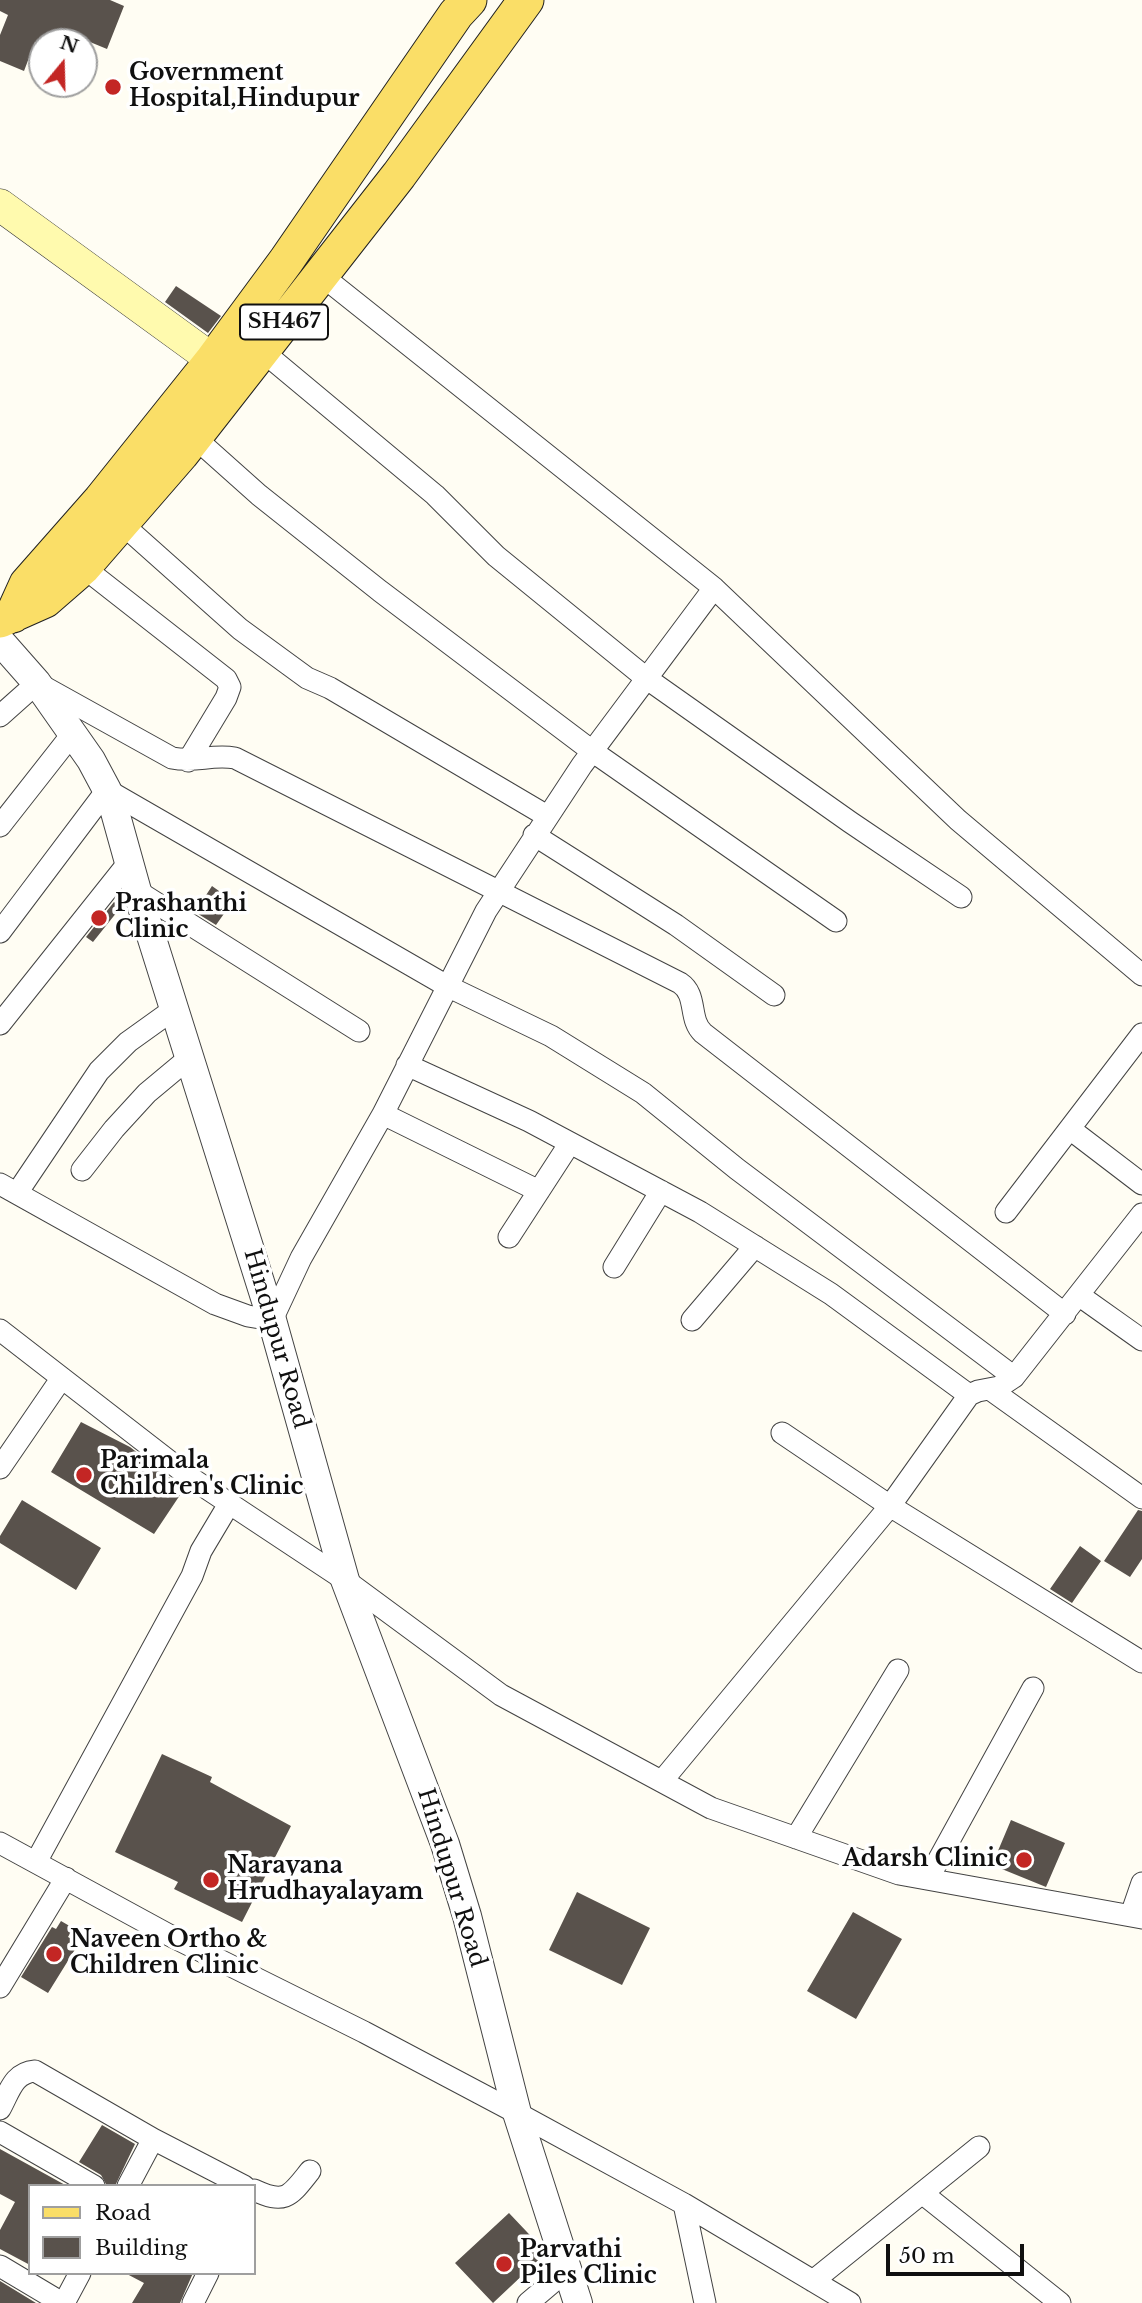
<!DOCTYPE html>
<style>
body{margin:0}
#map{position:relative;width:1142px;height:2303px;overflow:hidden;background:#fffdf3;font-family:"Libre Baskerville",serif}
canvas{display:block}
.legend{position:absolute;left:28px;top:2184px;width:228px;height:91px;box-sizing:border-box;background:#fff;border:2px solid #9f9f9f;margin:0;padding:9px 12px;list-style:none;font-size:21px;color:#101010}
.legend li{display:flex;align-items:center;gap:14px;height:35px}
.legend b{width:35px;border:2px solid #9f9f9f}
.north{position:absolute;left:28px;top:28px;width:70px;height:70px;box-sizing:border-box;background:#fff;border:2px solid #9f9f9f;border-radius:50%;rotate:19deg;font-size:19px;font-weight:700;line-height:28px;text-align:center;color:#101010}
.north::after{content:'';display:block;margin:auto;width:24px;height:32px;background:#c32624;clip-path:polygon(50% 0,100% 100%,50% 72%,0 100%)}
.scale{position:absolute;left:886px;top:2244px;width:138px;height:32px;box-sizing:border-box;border:4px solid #101010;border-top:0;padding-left:9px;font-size:21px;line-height:24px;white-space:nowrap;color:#101010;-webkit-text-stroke:5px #fff;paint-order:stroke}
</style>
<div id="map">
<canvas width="1142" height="2303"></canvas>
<ul class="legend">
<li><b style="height:9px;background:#fade67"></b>Road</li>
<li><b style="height:19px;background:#59524c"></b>Building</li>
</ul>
<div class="north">N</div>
<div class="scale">50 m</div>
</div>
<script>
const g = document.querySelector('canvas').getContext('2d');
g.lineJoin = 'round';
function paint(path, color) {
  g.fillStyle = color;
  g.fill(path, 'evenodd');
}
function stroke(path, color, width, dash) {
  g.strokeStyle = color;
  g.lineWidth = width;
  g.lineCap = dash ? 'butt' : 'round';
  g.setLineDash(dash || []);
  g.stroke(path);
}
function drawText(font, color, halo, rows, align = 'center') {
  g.font = font + ' "Libre Baskerville",serif';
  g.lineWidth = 7;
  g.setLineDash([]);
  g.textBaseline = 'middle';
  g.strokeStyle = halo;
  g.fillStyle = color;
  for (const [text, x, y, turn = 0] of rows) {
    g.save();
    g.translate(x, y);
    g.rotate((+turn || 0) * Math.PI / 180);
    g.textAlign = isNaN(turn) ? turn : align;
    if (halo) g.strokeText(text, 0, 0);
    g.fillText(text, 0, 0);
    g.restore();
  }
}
paint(new Path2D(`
 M 0,0 L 110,0 L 124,6 L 107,49 L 90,42 L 35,42 L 24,71 L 0,61 L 0,35 L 8,15 L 0,11 Z
 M 176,286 L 221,316 L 208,333 L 165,302 Z
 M 212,886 L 233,901 L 216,925 L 195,912 Z
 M 114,902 L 121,907 L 93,942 L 86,937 Z
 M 81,1422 L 130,1447 L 184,1489 L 154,1534 L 51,1472 Z
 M 22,1500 L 101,1548 L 76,1590 L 0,1543 L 0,1536 Z
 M 1138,1510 L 1142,1511 L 1142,1559 L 1130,1577 L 1104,1561 Z
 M 1080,1546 L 1101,1561 L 1072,1603 L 1050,1589 Z
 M 162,1754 L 212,1777 L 210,1782 L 291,1826 L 242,1922 L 174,1889 L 178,1882 L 115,1852 Z
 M 1011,1820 L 1065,1843 L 1046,1887 L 992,1865 Z
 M 577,1892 L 650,1928 L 622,1985 L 549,1950 Z
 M 853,1912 L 902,1939 L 856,2019 L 807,1991 Z
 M 61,1921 L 73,1928 L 68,1937 L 79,1943 L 48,1993 L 21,1977 L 52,1927 L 56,1929 Z
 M 102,2125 L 135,2144 L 115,2186 L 107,2186 L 101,2175 L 79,2162 Z
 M 0,2149 L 67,2186 L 30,2186 L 30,2265 L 0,2249 L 0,2230 L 15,2202 L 0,2194 Z
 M 509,2213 L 544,2250 L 545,2254 L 493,2303 L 455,2263 Z
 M 125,2273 L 193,2273 L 180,2303 L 132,2303 L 144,2283 Z
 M 0,2281 L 36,2303 L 0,2303 Z`), '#59524c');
const minor = new Path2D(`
 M 321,275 L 714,588 L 958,820 L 1142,975
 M 255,345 L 435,495 L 496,556 L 646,678 L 850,822 L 961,897
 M 194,437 L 259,495 L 380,591 L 592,751 L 836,921
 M 121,523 L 240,629 L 307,678 L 330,688 L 547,816
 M 83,567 L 226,679 L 230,687 L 226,698 L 188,761
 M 0,716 L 37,683 L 172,758 C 196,763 210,754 235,758 L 680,983 C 698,995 688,1019 703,1033 L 1065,1314
 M 0,826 L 73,733
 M 534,835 L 676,925 L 774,995
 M 137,891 L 359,1031
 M 0,932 L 107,790 L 447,986 L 551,1036 L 643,1093 L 737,1169 L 1014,1377
 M 0,1024 L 129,862
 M 407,1065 L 529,1121 L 700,1212 L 831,1294 L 969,1395
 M 383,1114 L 539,1191
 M 1070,1129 L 1142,1184
 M 82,1170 L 114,1129 L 147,1093 L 189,1058
 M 0,1184 L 215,1304 L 248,1316 L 272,1320 L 301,1258 L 383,1114 L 486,911 L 582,765 L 714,588
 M 17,1193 L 99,1071 L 128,1042 L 174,1009
 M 1006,1212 L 1142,1034
 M 509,1237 L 570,1143
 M 614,1267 L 661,1191
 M 1080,1296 L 1142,1340
 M 692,1320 L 755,1246
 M 0,1330 L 191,1478 L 345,1580 L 501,1695 L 711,1808 L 899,1874 L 1142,1918
 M 991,1390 L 1142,1498
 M 782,1433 L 890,1506 L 1142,1662
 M 0,1468 L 61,1379
 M 662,1781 L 890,1506 L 969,1395 L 978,1391 L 999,1387 L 1014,1377 L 1142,1214
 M 796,1838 L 898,1670
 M 0,1843 L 169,1935 L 364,2032 L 517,2113 L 684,2204 L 850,2303
 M 36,1862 L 192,1576 L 201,1551 L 229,1504
 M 928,1879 L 1033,1688
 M 1131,1915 L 1142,1883
 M 0,1987 L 66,1878
 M 0,2109 C 10,2091 13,2073 35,2071 L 153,2139 L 128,2186
 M 0,2132 L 94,2186
 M 153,2139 L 244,2186
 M 254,2190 C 286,2205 290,2196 310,2171
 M 922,2193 L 1060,2303
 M 684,2204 L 705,2303
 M 0,2266 L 62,2303
 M 813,2281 L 979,2147
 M 64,2303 L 80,2273
 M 193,2303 L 208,2273
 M 528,2303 L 567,2270`);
const tertiary = new Path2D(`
 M 0,641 L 37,683 L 91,760 L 107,790 L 115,812 L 137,891 L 272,1320 L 345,1580 L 445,1844 L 467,1916 L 517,2113 L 578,2303`);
const secondary = new Path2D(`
 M 0,205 L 213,360`);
const primary = new Path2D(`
 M 13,615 L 27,584 L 101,500 L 213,360 L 286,261 L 456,14 L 469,0
 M 0,620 L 45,600 L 83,567 L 181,454 L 399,175 L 526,0`);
stroke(minor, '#434343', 23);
stroke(tertiary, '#434343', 30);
stroke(secondary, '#323232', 33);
stroke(primary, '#212121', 37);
stroke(minor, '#fff', 21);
stroke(tertiary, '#fff', 28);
stroke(secondary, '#fffaae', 32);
stroke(primary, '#fade67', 35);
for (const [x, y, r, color] of [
 [113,87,9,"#c32624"],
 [99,918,9,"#c32624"],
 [84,1475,9,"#c32624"],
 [1024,1860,9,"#c32624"],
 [211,1880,9,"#c32624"],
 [54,1954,9,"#c32624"],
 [504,2264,9,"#c32624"]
]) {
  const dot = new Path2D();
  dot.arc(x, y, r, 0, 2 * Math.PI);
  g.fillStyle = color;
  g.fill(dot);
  stroke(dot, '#fff', 2.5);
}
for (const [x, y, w] of [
 [284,322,88]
]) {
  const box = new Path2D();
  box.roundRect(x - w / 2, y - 17.5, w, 35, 5);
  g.fillStyle = '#fff';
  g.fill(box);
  stroke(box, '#101010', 2);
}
drawText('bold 21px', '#101010', null, [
 ["SH467",284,322]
]);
drawText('bold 23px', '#101010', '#fff', [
 ["Government",129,74],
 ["Hospital,Hindupur",129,100],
 ["Prashanthi",115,905],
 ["Clinic",115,931],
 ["Parimala",100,1462],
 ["Children's Clinic",100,1488],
 ["Adarsh Clinic",1008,1860,"right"],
 ["Narayana",227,1867],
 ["Hrudhayalayam",227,1893],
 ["Naveen Ortho &",70,1941],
 ["Children Clinic",70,1967],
 ["Parvathi",520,2251],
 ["Piles Clinic",520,2277]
], 'left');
drawText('23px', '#101010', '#fff', [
 ["Hindupur Road",276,1339,74],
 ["Hindupur Road",451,1878,73]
]);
</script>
